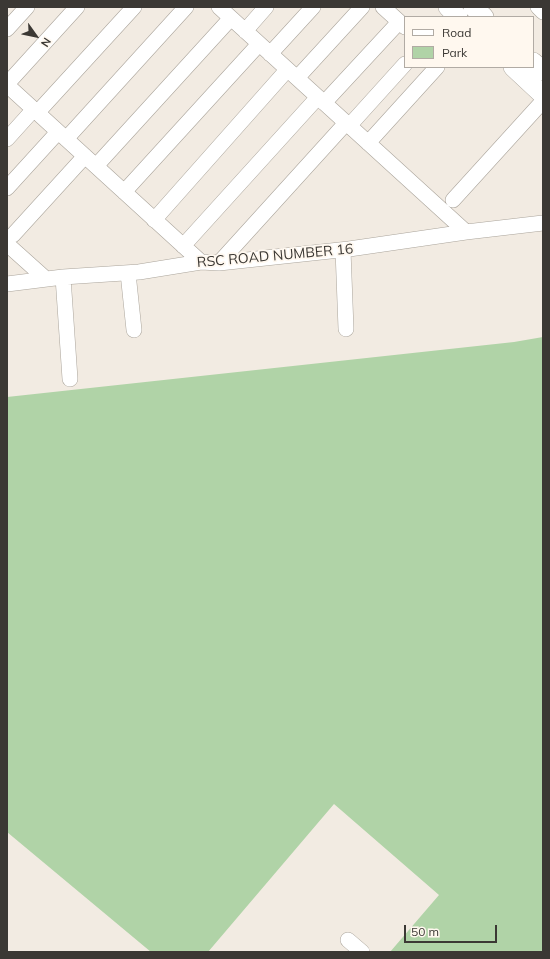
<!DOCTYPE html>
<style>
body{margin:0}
#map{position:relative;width:550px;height:959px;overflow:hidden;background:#f2ebe2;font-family:Mulish,sans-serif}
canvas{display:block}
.frame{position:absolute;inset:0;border:8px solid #3b3834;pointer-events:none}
.legend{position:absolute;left:404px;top:16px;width:130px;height:52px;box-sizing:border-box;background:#fff8ef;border:1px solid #b1aba4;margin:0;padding:5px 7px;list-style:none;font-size:12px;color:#3b3834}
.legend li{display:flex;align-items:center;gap:8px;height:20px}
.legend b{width:20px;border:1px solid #b1aba4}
.north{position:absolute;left:16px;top:16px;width:40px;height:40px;-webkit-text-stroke:3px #fff8ef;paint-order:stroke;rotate:123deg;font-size:11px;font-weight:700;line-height:16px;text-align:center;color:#3b3834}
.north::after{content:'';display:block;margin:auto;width:14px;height:18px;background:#3b3834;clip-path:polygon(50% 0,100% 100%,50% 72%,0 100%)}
.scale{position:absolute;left:404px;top:925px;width:93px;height:18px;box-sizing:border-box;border:2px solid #3b3834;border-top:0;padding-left:5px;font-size:12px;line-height:14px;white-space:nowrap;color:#3b3834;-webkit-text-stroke:3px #fff8ef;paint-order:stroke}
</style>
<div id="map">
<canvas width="550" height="959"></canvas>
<div class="frame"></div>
<ul class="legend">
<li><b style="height:5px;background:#fff"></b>Road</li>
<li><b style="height:11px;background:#b0d3a7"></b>Park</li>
</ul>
<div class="north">N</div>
<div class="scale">50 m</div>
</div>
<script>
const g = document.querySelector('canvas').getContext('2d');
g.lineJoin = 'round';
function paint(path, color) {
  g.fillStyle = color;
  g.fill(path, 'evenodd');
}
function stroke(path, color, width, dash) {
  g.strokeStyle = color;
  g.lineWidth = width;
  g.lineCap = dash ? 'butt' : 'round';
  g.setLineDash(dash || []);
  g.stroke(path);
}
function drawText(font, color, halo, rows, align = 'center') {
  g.font = font + ' Mulish,sans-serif';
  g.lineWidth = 3.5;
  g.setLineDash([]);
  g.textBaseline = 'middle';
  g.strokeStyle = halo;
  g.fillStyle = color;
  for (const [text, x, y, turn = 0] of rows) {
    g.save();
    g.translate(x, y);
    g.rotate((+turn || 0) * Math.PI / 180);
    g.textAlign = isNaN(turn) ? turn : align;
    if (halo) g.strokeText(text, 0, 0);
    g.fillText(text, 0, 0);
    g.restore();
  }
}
paint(new Path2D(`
 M 543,337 L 543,952 L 390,952 L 439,895 L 334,804 L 208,952 L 151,952 L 7,832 L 7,397 L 514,342 Z`), '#b0d3a7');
const minor = new Path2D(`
 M 219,7 L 466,232
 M 383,7 L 405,27
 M 538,7 L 543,12
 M 7,29 L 27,7
 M 245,31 L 266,7
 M 270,54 L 313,7
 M 297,78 L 362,7
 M 7,84 L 77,7
 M 7,85 L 201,262
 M 324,103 L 399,22
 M 37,113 L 134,7
 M 349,126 L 405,64
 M 7,139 L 34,109
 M 66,139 L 186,7
 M 368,143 L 437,67
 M 96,166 L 231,18
 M 7,188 L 58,132
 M 124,192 L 259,44
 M 453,200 L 543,101
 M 154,220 L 287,70
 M 13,235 L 85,156
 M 7,244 L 46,279
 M 183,246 L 318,97
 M 343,250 L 346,329
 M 219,263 L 346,123
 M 128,273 L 134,330
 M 63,277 L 70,379
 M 7,284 L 63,277 L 139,272 L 201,262 L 219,263 L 349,249 L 466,232 L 543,223
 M 348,940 L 362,952`);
const major = new Path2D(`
 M 448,7 L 458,17
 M 473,7 L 484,17
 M 533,62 L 543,71
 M 513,67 L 543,95`);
stroke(minor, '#aaa49b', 16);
stroke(major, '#aaa49b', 20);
stroke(minor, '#fff', 15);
stroke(major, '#fff', 19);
drawText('14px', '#3b3834', '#fff8ef', [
 ["RSC ROAD NUMBER 16",275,256,-5]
]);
</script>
